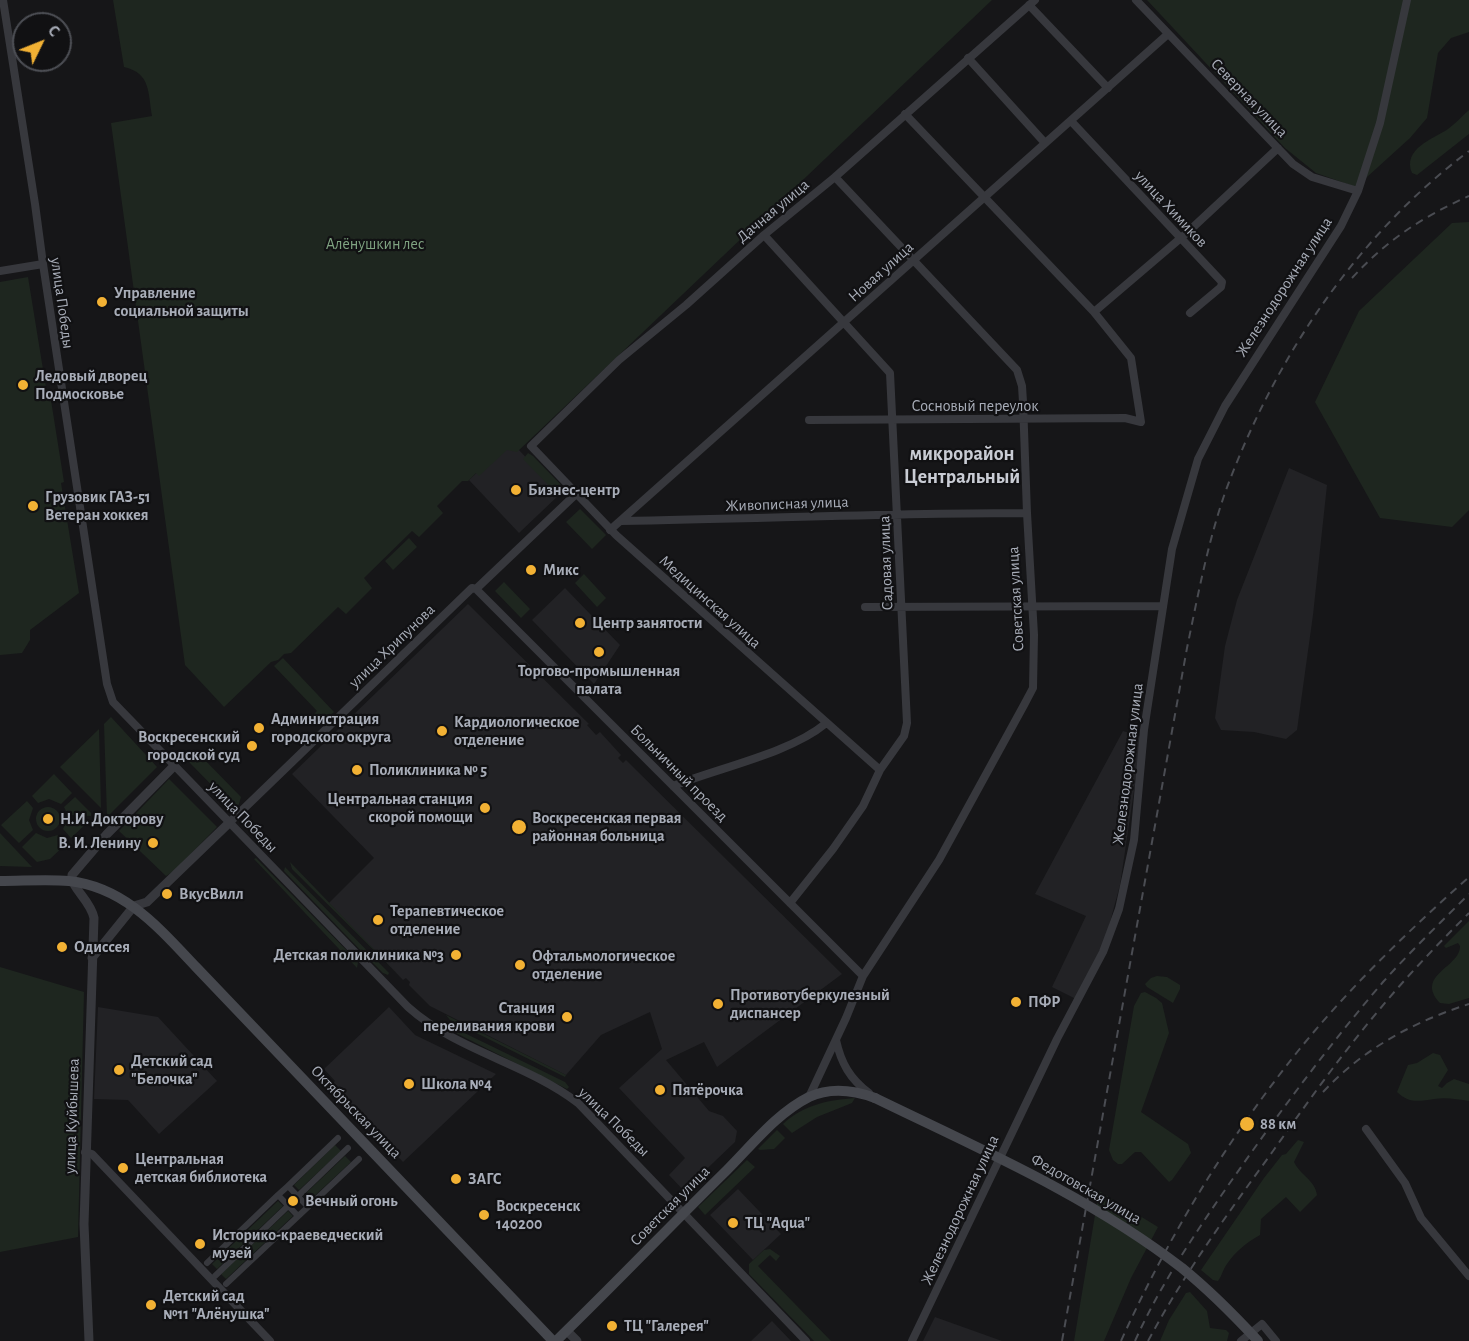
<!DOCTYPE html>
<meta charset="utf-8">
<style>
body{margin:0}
#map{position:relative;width:1469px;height:1341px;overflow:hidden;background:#161618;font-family:"Alegreya Sans",sans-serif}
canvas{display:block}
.north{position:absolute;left:12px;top:12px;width:60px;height:60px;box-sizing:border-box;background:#111113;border:2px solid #4d4f55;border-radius:50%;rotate:47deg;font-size:16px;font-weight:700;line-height:24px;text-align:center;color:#a8adb8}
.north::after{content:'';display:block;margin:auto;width:21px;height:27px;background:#f2b134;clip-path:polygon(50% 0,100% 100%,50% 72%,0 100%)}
</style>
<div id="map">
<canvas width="1469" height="1341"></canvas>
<div class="north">С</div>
</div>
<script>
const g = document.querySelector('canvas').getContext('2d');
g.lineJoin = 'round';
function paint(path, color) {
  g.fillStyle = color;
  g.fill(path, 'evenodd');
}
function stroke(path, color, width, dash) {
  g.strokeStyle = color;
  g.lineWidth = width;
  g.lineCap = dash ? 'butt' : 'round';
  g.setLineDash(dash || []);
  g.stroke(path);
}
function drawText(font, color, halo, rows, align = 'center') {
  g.font = font + ' "Alegreya Sans",sans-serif';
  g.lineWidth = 4.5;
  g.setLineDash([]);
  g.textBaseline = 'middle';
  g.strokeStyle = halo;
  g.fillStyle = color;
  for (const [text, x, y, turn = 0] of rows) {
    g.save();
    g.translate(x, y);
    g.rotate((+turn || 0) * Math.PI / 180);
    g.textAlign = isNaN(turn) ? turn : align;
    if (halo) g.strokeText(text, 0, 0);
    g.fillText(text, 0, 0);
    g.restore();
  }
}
paint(new Path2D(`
 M 505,446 L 519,450 L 560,494 L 519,533 L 469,480 Z
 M 1289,468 L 1327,485 L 1313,615 L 1297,730 L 1286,739 L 1254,732 L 1221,730 L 1215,718 L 1225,646 L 1237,600 Z
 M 565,588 L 620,645 L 594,684 L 532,620 Z
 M 468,604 L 589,724 L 587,725 L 596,735 L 600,732 L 621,755 L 618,758 L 623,763 L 626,760 L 842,974 L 717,1067 L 704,1042 L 666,1060 L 709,1111 L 723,1116 L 737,1131 L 735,1142 L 692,1183 L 694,1185 L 686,1193 L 669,1175 L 685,1158 L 619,1088 L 662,1049 L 650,1012 L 601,1035 L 566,1075 L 430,1006 L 409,985 L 410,982 L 406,978 L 403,980 L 329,903 L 374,858 L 292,774 Z
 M 1123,731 L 1142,737 L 1120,885 L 1103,948 L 1076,999 L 1052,987 L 1086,916 L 1035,894 Z
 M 98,1007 L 158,1017 L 217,1081 L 159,1134 L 128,1100 L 94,1099 Z
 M 389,1007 L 415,1035 L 496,1074 L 403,1162 L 331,1086 L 335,1081 L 324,1069 Z
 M 738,1189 L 781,1234 L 753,1260 L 710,1215 Z
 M 935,1317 L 1002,1341 L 923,1341 Z
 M 772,1321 L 791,1341 L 751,1341 Z`), '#222225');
paint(new Path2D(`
 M 113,0 L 992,0 L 517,452 L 507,450 L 479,476 L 476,473 L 468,481 L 462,481 L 437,506 L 443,513 L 419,537 L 412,531 L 364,578 L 372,588 L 346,614 L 338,607 L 291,653 L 284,654 L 278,660 L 271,662 L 224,707 L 185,665 L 111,123 L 152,116 C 148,93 151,73 124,67 Z
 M 1147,0 L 1469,0 L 1469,32 L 1451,38 L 1438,53 L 1427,118 L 1410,138 L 1356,187 L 1316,173 L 1285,148 Z
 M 1469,110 L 1469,134 L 1417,175 L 1412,173 C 1402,149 1433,139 1448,129 C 1455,124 1462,116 1469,110 Z
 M 1469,222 L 1469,510 L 1452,527 L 1380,518 L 1315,402 L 1359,311 L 1452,223 Z
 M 28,277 L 47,394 L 50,394 L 64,482 L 61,483 L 79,593 L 30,630 L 30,640 L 22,653 L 0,655 L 0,282 Z
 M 528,453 L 533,456 L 563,487 L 562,493 L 556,493 L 523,459 Z
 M 580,509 L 606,535 L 592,549 L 566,522 Z
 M 409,538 L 417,547 L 393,570 L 385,561 Z
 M 584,574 L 606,598 L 597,607 L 575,583 Z
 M 504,582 L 530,609 L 521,618 L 495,591 Z
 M 283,658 L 334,712 C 327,719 321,729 310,722 L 312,721 L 310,718 L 317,711 L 274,666 Z
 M 111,717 L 157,767 L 107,817 L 104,724 Z
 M 99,729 L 101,808 L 60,767 Z
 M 196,755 L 200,755 L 241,797 L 239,804 L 235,809 L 189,762 Z
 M 54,774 L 72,793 L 61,804 L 49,799 L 38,803 L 32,796 Z
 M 169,779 L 217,827 L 174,871 L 166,876 L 119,831 Z
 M 75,797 L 91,813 L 91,816 L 68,815 L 64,807 Z
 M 27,801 L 33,808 L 29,820 L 33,830 L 19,843 L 1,825 Z
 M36 819a12 12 0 1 1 24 0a12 12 0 1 1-24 0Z
 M 67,820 L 89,821 L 71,838 L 63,829 Z
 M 0,833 L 32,867 L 0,866 Z
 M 36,833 L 47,838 L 58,835 L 66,844 L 50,859 L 37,862 L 22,847 Z
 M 256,858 L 358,962 L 357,968 L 254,859 Z
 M 290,862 L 397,973 L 292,869 Z
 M 285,867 L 389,973 L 388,975 L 383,973 L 366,956 L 284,871 Z
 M 1469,921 L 1469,998 L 1449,1004 L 1440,1003 C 1414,975 1461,967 1460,946 L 1458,943 L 1446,948 L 1444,946 Z
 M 0,967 L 84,992 L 78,1237 L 0,1252 Z
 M 1157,976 L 1167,977 L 1180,985 L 1180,989 L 1173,1003 L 1147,987 L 1145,984 L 1151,978 Z
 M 1145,992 L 1156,998 L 1162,1003 L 1169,1033 L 1141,1112 L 1188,1144 L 1191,1153 L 1172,1180 L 1169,1182 L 1141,1152 L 1135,1152 L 1122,1164 L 1118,1164 L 1113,1160 L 1109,1150 L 1134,1006 L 1141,993 Z
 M 446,1015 L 566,1075 L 565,1077 L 450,1020 Z
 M 446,1024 L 565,1082 L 569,1087 L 567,1089 L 452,1031 Z
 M 1433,1053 L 1440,1055 L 1448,1070 L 1438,1086 L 1442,1088 L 1447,1083 L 1454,1079 L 1469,1084 L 1469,1101 C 1458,1099 1445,1097 1434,1099 C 1420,1101 1409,1104 1397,1092 L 1408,1065 L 1417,1063 Z
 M 855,1098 L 852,1103 L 817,1117 L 792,1133 L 783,1124 C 803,1105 828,1100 855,1098 Z
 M 777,1130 L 785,1138 L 774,1149 L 760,1150 L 758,1149 Z
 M 1298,1140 L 1304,1142 L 1294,1162 C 1300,1175 1315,1180 1317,1195 L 1300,1212 L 1286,1197 L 1261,1219 L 1260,1235 C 1246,1243 1236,1251 1227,1264 C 1223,1269 1222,1276 1218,1281 L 1213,1280 L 1201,1270 L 1264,1178 L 1282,1155 L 1286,1154 Z
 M 335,1145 L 341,1151 L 299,1190 L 294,1185 Z
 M 345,1156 L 351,1162 L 309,1201 L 304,1195 Z
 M 747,1160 L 755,1167 L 705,1215 L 698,1207 Z
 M 1099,1191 L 1158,1227 L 1131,1278 L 1104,1341 L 1074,1341 Z
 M 278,1201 L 283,1206 L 217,1269 L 212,1264 Z
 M 288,1211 L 293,1216 L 226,1279 L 221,1274 Z
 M 770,1249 L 780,1256 L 776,1261 L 770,1255 L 758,1266 L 831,1341 L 814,1341 L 749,1274 L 749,1264 L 764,1250 Z
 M 1190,1292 L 1207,1311 L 1210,1328 L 1226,1330 L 1229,1333 L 1227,1341 L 1160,1341 L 1169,1320 L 1186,1293 Z`), '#1e261f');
stroke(new Path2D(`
 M 288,1186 L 338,1138
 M 298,1196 L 348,1148
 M 298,1216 L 278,1195 L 288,1186 L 308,1207
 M 207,1263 L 278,1195
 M 215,1276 L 288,1206
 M 226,1284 L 359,1159`), '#37383d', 6);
stroke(new Path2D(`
 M 3,0 L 35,204 L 43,264 L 107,684 L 113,702 L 408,1007 C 457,1051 526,1063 578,1103 L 806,1341
 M 1136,0 L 1293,164 L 1312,177 L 1358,191
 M 1029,5 L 1108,88
 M 968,58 L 1045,143
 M 1071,121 L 1222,282 L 1221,287 L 1190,313
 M 764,235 L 890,373 L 907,723 L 904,736 L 880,770 L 863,806 L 833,849 L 790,903
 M 0,271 L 43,264
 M 1094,312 L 1189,231 L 1278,148
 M 809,420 L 1125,418 L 1141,422 L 1131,358 L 1094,312 L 905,114
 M 621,521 C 756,519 891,513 1027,513
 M 610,530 L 1168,34
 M 476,589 L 863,976
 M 865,607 L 1163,606
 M 880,770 L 616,535 L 531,446 L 619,360 L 686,305 L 764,235 L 835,177 L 1035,0
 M 673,786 C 718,768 790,753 825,724
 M 230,822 L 472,588 L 476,589 L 576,494
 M 836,1040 C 841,1063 850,1079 869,1093
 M 809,1097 L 846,1018 L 863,976 L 939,860 L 1024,705 L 1033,688 L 1034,635 L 1027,513 L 1023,402 L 1022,386 L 1017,370 L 835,177
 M 1366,1129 L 1405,1183 L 1421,1218 L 1469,1276
 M 85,1152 L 92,1154 L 270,1341
 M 912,1341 L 1057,1039 L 1103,952 L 1119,909 L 1134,840 L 1144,730 L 1172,549 L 1198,459 L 1225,406 L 1341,226 L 1358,191 L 1380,123 L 1407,0
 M 1241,1341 L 1262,1324 L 1276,1341`), '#37383d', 8);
stroke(new Path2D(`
 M 92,958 L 134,906 L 147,902 L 230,822
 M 567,1331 L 577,1341
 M 89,1341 L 84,1224 L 94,918 C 90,899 71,889 72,875 L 107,834 L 174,766`), '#37383d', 9);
stroke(new Path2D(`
 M 0,881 C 23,881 47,879 69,881 C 125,887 160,929 196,967 L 553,1341
 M 556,1341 C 614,1285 670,1226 727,1170 C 752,1145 777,1113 809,1097 C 831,1087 853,1090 875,1098`), '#45474d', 10);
stroke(new Path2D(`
 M 1352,278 C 1387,240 1422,217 1469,196
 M 1323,1092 C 1363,1049 1413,1022 1469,1004
 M 1062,1341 L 1187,648 C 1198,595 1208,541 1226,490 C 1275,358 1356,236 1469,151
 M 1121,1341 C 1168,1237 1227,1140 1298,1051 C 1349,988 1408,931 1469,877
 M 1135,1341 C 1161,1283 1198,1229 1234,1177 C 1281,1110 1330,1044 1383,982 C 1410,952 1440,923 1469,894
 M 1148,1341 C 1184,1274 1228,1213 1273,1151 C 1307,1103 1341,1055 1379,1010 C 1407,976 1438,944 1469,913`), '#4a4c52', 2, [8, 6]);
stroke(new Path2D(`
 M 875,1098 C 980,1149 1089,1196 1182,1268 C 1209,1290 1234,1315 1258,1341`), '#45474d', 10);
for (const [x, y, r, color] of [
 [102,302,6,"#f2b134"],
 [23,385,6,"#f2b134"],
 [516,490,6,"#f2b134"],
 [33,506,6,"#f2b134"],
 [531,570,6,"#f2b134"],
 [580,623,6,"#f2b134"],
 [599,652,6,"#f2b134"],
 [259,728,6,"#f2b134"],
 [442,731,6,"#f2b134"],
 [252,746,6,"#f2b134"],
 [357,770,6,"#f2b134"],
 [485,808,6,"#f2b134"],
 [48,819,6,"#f2b134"],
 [519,827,8,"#f2b134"],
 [153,843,6,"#f2b134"],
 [167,894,6,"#f2b134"],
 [378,920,6,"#f2b134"],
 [62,947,6,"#f2b134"],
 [456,955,6,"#f2b134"],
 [520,965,6,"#f2b134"],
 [1016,1002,6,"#f2b134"],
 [718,1004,6,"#f2b134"],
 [567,1017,6,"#f2b134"],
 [119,1070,6,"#f2b134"],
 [409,1084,6,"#f2b134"],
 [660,1090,6,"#f2b134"],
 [1247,1124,8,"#f2b134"],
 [123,1168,6,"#f2b134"],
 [456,1179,6,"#f2b134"],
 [293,1201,6,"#f2b134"],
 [484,1215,6,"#f2b134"],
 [733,1223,6,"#f2b134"],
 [200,1244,6,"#f2b134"],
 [151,1305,6,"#f2b134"],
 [612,1326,6,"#f2b134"]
]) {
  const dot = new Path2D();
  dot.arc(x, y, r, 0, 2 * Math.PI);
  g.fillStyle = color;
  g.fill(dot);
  stroke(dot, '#111113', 2);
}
drawText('16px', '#a8adb8', '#111113', [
 ["Северная улица",1249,98,46],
 ["улица Химиков",1171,209,47],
 ["Дачная улица",773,211,-40],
 ["Новая улица",881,272,-42],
 ["Железнодорожная улица",1284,287,-57],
 ["улица Победы",62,303,82],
 ["Сосновый переулок",975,406],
 ["Живописная улица",787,504,-2],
 ["Садовая улица",886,563,-92],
 ["Советская улица",1016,599,-93],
 ["Медицинская улица",710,602,42],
 ["улица Хрипунова",392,646,-44],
 ["Железнодорожная улица",1128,764,-83],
 ["Больничный проезд",679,773,45],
 ["улица Победы",243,817,46],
 ["Октябрьская улица",356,1112,46],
 ["улица Куйбышева",72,1116,-88],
 ["улица Победы",614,1122,44],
 ["Федотовская улица",1086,1189,30],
 ["Советская улица",670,1206,-45],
 ["Железнодорожная улица",960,1210,-65]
]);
drawText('16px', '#7fa381', '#111113', [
 ["Алёнушкин лес",375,244]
]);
drawText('bold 16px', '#a8adb8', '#111113', [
 ["Управление",114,293],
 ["социальной защиты",114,311],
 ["Ледовый дворец",35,376],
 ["Подмосковье",35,394],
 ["Бизнес-центр",528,490],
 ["Грузовик ГАЗ-51",45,497],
 ["Ветеран хоккея",45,515],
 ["Микс",543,570],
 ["Центр занятости",592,623],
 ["Торгово-промышленная",599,671,"center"],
 ["палата",599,689,"center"],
 ["Администрация",271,719],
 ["городского округа",271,737],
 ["Кардиологическое",454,722],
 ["отделение",454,740],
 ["Воскресенский",240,737,"right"],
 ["городской суд",240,755,"right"],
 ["Поликлиника № 5",369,770],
 ["Центральная станция",473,799,"right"],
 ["скорой помощи",473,817,"right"],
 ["Воскресенская первая",532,818],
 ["районная больница",532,836],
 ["Н.И. Докторову",60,819],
 ["В. И. Ленину",141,843,"right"],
 ["ВкусВилл",179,894],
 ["Терапевтическое",390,911],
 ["отделение",390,929],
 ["Одиссея",74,947],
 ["Детская поликлиника №3",444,955,"right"],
 ["Офтальмологическое",532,956],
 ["отделение",532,974],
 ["Противотуберкулезный",730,995],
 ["диспансер",730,1013],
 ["ПФР",1028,1002],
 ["Станция",555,1008,"right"],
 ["переливания крови",555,1026,"right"],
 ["Детский сад",131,1061],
 ["\"Белочка\"",131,1079],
 ["Школа №4",421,1084],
 ["Пятёрочка",672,1090],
 ["88 км",1260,1124],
 ["Центральная",135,1159],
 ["детская библиотека",135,1177],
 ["ЗАГС",468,1179],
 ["Вечный огонь",305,1201],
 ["Воскресенск",496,1206],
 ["140200",496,1224],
 ["ТЦ \"Aqua\"",745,1223],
 ["Историко-краеведческий",212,1235],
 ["музей",212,1253],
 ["Детский сад",163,1296],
 ["№11 \"Алёнушка\"",163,1314],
 ["ТЦ \"Галерея\"",624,1326]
], 'left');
drawText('bold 20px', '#c9ccd4', '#111113', [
 ["микрорайон",962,454],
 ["Центральный",962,477]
]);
</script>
